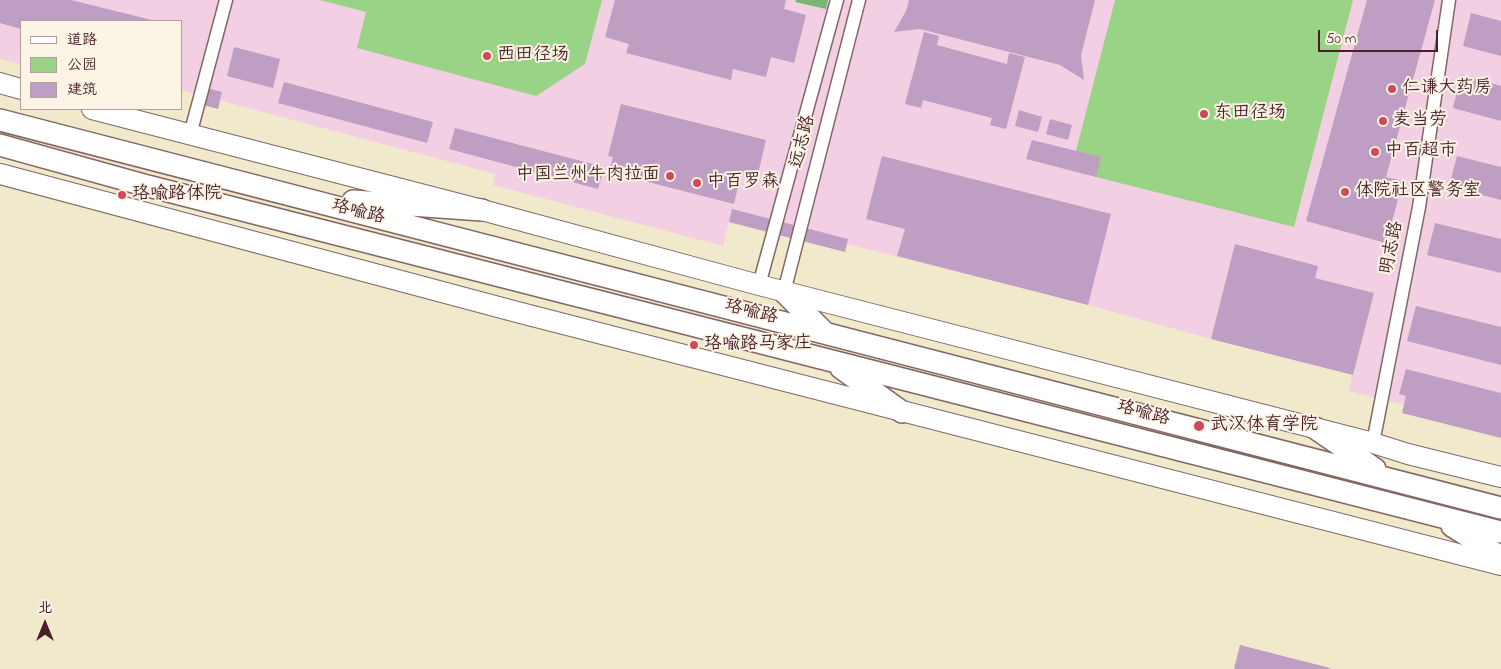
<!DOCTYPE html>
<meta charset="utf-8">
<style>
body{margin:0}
#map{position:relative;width:1501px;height:669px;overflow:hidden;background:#f1e9cc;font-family:"Indie Flower","LXGW WenKai TC",sans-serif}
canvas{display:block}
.legend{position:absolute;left:20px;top:20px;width:162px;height:90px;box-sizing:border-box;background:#fcf5e5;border:1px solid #b59f9b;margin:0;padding:6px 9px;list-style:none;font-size:15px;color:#4a1f2b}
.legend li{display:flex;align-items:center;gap:10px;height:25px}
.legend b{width:25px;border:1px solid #b59f9b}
.north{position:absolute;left:20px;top:599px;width:50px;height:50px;-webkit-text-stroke:4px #fcf5e5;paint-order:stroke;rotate:0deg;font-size:14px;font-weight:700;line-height:20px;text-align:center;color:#4a1f2b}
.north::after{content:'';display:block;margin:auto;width:18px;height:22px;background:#4a1f2b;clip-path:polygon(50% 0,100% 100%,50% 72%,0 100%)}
.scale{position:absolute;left:1318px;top:30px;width:120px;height:22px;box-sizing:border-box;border:2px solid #4a1f2b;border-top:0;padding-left:6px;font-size:15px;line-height:18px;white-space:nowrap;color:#4a1f2b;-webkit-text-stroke:4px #fcf5e5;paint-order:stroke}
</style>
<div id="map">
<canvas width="1501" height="669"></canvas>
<ul class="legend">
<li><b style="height:6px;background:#fff"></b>道路</li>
<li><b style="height:14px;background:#99d386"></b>公园</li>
<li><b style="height:14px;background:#bf9ec3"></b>建筑</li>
</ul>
<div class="north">北</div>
<div class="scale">50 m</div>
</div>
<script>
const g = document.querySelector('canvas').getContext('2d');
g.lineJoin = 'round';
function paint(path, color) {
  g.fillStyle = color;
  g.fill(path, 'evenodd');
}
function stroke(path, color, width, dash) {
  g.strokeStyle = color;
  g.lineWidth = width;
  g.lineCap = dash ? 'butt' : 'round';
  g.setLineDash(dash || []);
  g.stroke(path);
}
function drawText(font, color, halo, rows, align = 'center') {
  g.font = font + ' "Indie Flower","LXGW WenKai TC",sans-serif';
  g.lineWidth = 4;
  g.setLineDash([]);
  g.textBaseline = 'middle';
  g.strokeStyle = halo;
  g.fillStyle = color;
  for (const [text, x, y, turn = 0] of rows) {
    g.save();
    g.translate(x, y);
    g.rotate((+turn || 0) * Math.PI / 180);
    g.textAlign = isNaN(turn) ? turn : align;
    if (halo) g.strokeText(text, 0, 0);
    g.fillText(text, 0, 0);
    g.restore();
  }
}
paint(new Path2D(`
 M 0,0 L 1501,0 L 1501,393 L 1406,369 L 1400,394 L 1406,396 L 1404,405 L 1349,391 L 1352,375 L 1211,339 L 1088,305 L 847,244 L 845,252 L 729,222 L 723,246 L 493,185 L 495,174 L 181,90 L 181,21 L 21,21 L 21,64 L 0,59 Z`), '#f2cfe2');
paint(new Path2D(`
 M 320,0 L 602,0 L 585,64 L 536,96 L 357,48 L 366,12 Z
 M 1115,0 L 1353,0 L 1294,227 L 1096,177 L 1076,151 Z`), '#99d386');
paint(new Path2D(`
 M 796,0 L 828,0 L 826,9 L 795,2 Z`), '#7ab573');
paint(new Path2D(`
 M 0,0 L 71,0 L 156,21 L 21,21 L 21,29 L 0,23 Z
 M 615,0 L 786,0 L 784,9 L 806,15 L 794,63 L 771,57 L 766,77 L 733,69 L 731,80 L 626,53 L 629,44 L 605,37 Z
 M 909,0 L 1095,0 L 1081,55 L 1084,80 L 1060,65 L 924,30 L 919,29 L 894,32 L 906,11 Z
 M 1367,0 L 1435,0 L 1386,177 L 1403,181 L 1386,243 L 1306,221 Z
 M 1471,13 L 1501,21 L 1501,56 L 1463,46 Z
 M 924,32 L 939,36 L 937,45 L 1007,64 L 1009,53 L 1025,57 L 1006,129 L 990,125 L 992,118 L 923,100 L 921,108 L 905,104 Z
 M 234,47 L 280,59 L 273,88 L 227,76 Z
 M 1461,75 L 1501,86 L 1501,121 L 1453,108 Z
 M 284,82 L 433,122 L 427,143 L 278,103 Z
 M 207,88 L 222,92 L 218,109 L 203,105 Z
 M 621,104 L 766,140 L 757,178 L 741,174 L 734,204 L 609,172 L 613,157 L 608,156 Z
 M 1019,110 L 1042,117 L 1038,132 L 1015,126 Z
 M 1050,119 L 1072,125 L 1068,140 L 1046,134 Z
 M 455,128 L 604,167 L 598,189 L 449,149 Z
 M 1032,140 L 1101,157 L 1096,177 L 1026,159 Z
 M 882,156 L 1111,214 L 1088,305 L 897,256 L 905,229 L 866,219 Z
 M 1457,156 L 1501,167 L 1501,200 L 1449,186 Z
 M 732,209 L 848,239 L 845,252 L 729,222 Z
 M 1435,223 L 1501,239 L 1501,273 L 1427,255 Z
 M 1235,244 L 1318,266 L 1315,278 L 1374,293 L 1353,375 L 1211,339 Z
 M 1416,306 L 1501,327 L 1501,365 L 1407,341 Z
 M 1406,369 L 1501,393 L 1501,438 L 1402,413 L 1406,396 L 1399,394 Z
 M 1240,645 L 1330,668 L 1330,669 L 1234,669 Z`), '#bf9ec3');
const minor = new Path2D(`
 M 190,135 L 226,0
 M 759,285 L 837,0
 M 784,292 L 859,0
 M 1373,443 L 1419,207 L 1449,0`);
const primary = new Path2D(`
 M 0,83 L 21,89
 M 92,109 L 482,210 L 759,285 L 1373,443 L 1408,454 L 1501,477
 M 0,174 L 517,312 L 1501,565`);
const trunk = new Path2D(`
 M 0,120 L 1501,508
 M 0,145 L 144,185 L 1501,532
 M 353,201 L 482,210
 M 784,292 L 823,331
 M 841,368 L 902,412
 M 1315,428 L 1375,469
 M 1452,526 L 1501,557`);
stroke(minor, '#846663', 15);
stroke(primary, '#846663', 22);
stroke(trunk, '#846663', 24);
stroke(minor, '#fff', 12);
stroke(primary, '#fff', 20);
stroke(trunk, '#fff', 21);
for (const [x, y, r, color] of [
 [487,56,5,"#d1495b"],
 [1392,89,5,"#d1495b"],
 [1204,114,5,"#d1495b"],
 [1383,121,5,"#d1495b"],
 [1375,152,5,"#d1495b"],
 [670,176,5,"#d1495b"],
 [697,183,5,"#d1495b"],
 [1345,192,5,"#d1495b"],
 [122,195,5,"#d1495b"],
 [694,345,5,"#d1495b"],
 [1199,426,6,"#d1495b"]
]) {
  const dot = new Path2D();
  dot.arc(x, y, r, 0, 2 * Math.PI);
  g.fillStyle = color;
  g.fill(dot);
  stroke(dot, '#fcf5e5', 2);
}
drawText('18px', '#4a1f2b', '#fcf5e5', [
 ["西田径场",497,56],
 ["仁谦大药房",1402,89],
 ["东田径场",1214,114],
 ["麦当劳",1393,121],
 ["中百超市",1385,152],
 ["中国兰州牛肉拉面",660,176,"right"],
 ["中百罗森",707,183],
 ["体院社区警务室",1355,192],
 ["珞喻路体院",132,195],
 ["珞喻路马家庄",704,345],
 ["武汉体育学院",1210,426]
], 'left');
drawText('18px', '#4a1f2b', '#fcf5e5', [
 ["远志路",804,142,-76],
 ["珞喻路",358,213,14],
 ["明志路",1393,248,-79],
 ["珞喻路",751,313,14],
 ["珞喻路",1143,414,15]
]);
</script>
